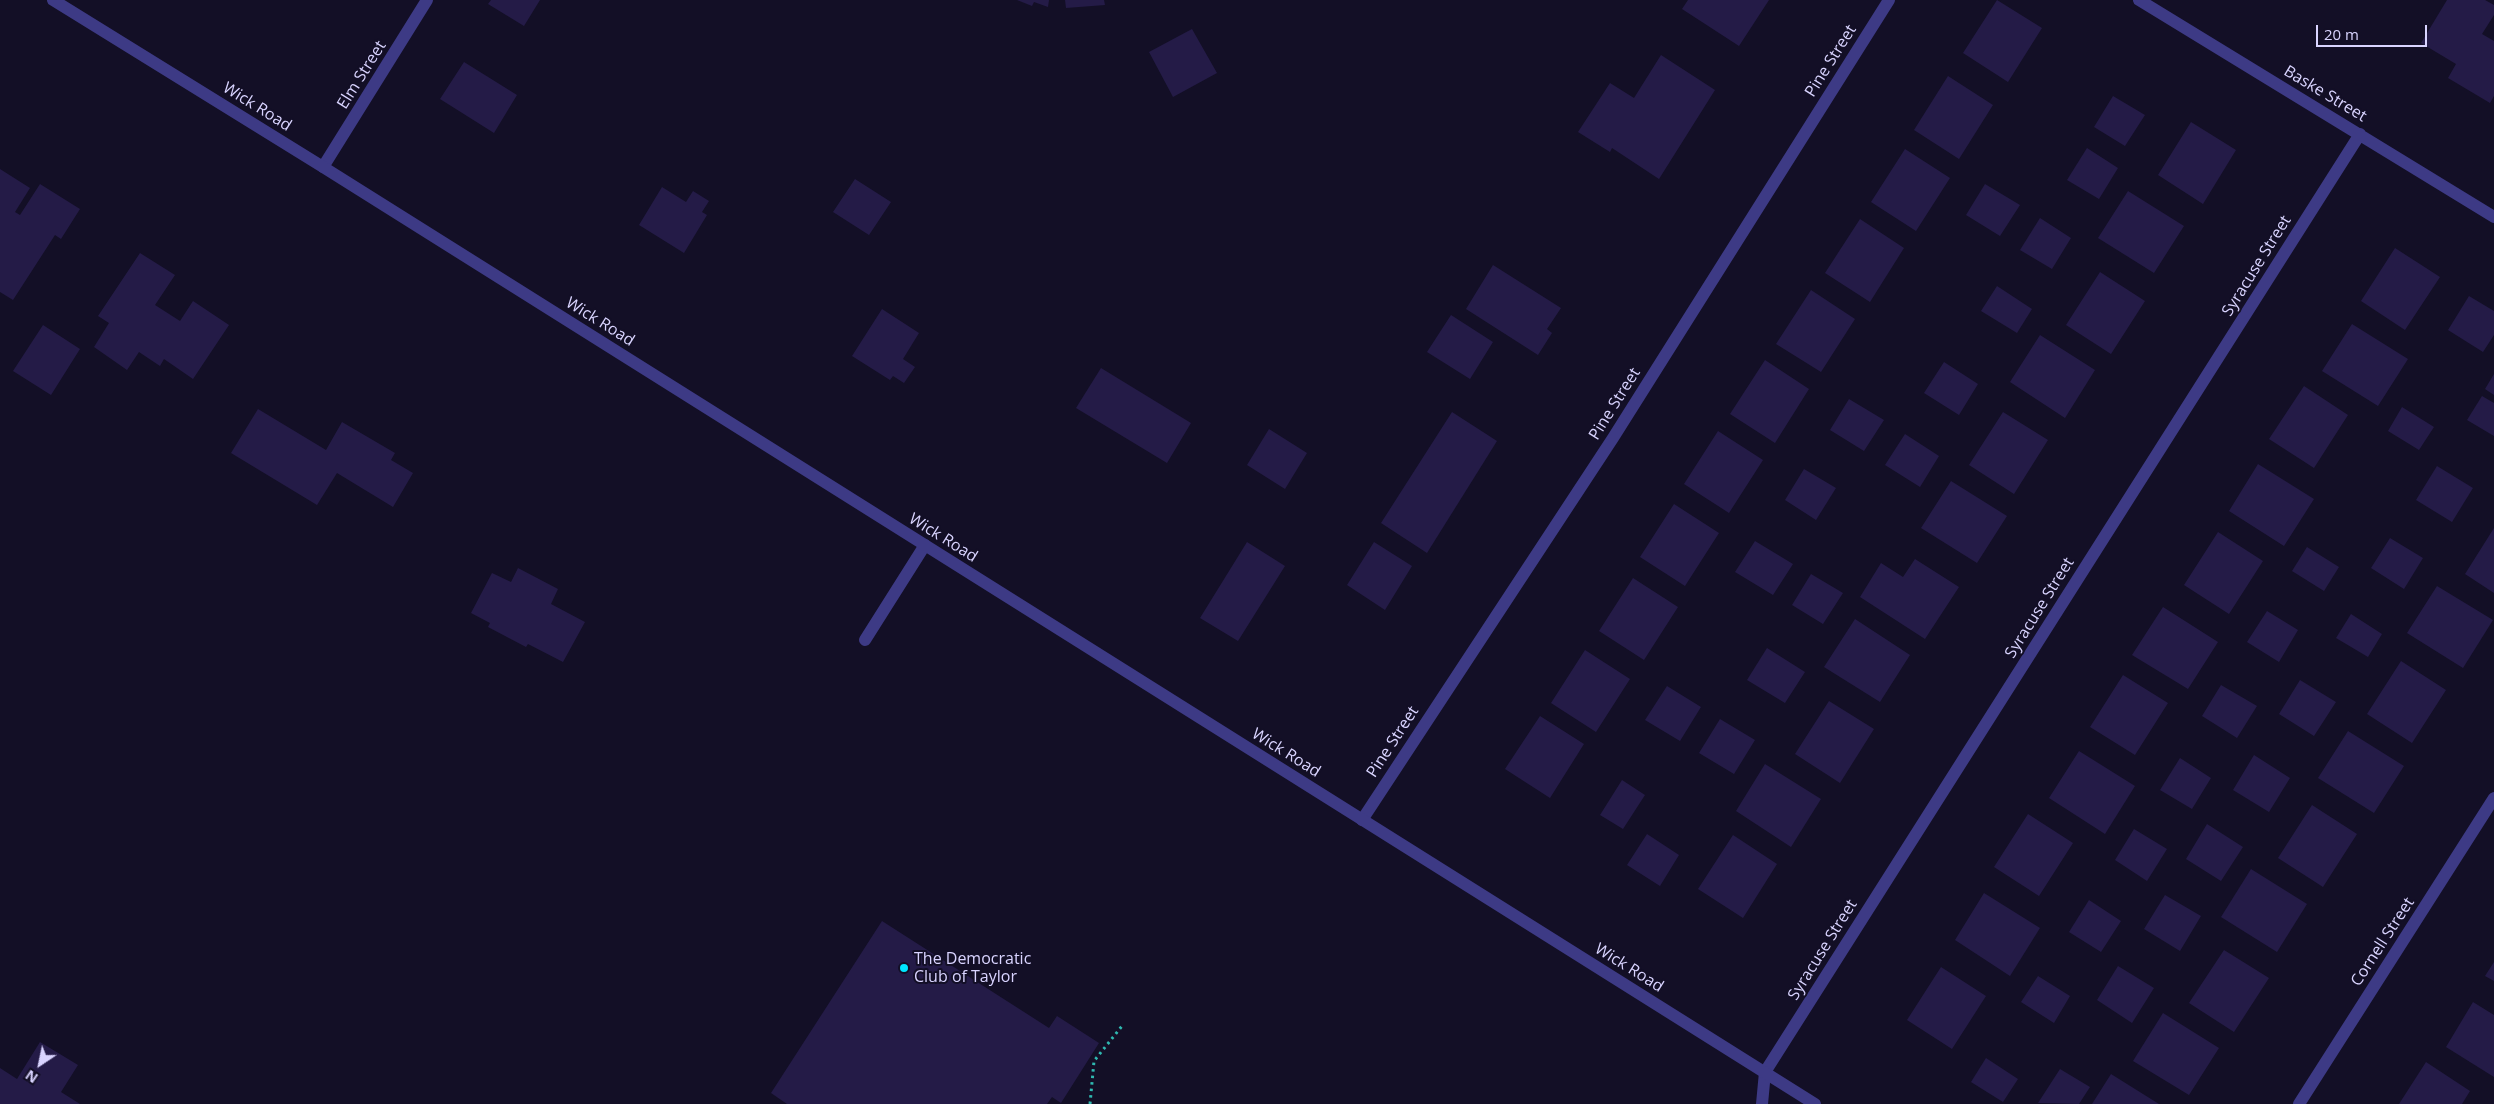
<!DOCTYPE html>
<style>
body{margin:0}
#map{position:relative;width:2494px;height:1104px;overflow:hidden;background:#130f26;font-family:"Open Sans",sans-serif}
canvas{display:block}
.north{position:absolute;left:15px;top:1039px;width:50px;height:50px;-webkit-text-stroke:4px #130f26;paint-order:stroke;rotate:214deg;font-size:14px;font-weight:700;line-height:20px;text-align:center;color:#d9d4ff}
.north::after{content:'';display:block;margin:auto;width:18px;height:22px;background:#d9d4ff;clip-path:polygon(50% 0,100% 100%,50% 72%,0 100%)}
.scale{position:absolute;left:2316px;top:25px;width:111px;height:22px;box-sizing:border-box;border:2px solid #d9d4ff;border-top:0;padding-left:6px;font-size:15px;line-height:18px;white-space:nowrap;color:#d9d4ff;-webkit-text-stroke:4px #130f26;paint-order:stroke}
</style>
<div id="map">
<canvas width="2494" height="1104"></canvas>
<div class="north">N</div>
<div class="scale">20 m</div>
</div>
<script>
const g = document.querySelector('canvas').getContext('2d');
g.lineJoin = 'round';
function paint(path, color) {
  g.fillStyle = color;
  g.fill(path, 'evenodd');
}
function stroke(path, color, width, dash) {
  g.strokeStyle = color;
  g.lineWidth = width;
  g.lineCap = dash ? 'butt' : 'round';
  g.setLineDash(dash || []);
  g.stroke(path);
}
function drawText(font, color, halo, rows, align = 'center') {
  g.font = font + ' "Open Sans",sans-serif';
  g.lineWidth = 4;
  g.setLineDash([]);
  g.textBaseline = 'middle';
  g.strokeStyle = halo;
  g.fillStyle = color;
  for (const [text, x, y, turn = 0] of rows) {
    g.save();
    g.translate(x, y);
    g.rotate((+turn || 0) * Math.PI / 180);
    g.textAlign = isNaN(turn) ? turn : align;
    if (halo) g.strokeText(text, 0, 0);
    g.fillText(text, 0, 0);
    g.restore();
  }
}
paint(new Path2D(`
 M 491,0 L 540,0 L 524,26 L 488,4 Z
 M 1017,0 L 1049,0 L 1048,7 L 1034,2 L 1032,6 Z
 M 1065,0 L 1104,0 L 1105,5 L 1066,8 Z
 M 1688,0 L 1769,0 L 1739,46 L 1682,9 Z
 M 1997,0 L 2042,28 L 2008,82 L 1963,53 Z
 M 2447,0 L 2485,0 L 2494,5 L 2494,15 L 2482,34 L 2494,41 L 2494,96 L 2490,103 L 2448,78 L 2456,64 L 2421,43 Z
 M 1192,29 L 1217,73 L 1173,97 L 1149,52 Z
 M 1661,55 L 1715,90 L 1659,179 L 1612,148 L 1610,152 L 1578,132 L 1610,83 L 1634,98 Z
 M 464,62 L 517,95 L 494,133 L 440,99 Z
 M 1948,76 L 1993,105 L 1959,159 L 1914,130 Z
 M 2113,96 L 2145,115 L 2125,146 L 2094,127 Z
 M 2191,122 L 2236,150 L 2203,204 L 2158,175 Z
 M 2087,148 L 2118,168 L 2099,199 L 2067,180 Z
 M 1905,149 L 1950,178 L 1916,231 L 1871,202 Z
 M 0,169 L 30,188 L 15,212 L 20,215 L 40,184 L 80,209 L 61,239 L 55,235 L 13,300 L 0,292 Z
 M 855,179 L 891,202 L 869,235 L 833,212 Z
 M 1985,184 L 2020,205 L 2000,236 L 1966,215 Z
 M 662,187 L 686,202 L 693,191 L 709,201 L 702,212 L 707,215 L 684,253 L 639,225 Z
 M 2128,191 L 2184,226 L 2154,273 L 2098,238 Z
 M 2040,218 L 2071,238 L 2052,269 L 2020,250 Z
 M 1860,219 L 1904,248 L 1870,302 L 1825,273 Z
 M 2395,248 L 2440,277 L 2405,330 L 2361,301 Z
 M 140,253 L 175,275 L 155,305 L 180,321 L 193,301 L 229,325 L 193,379 L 164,359 L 160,366 L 139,352 L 127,370 L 94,347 L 109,323 L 98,316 Z
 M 1493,265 L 1561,308 L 1547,329 L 1552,333 L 1538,355 L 1466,309 Z
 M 2100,272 L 2145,301 L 2111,354 L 2066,325 Z
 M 1997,286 L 2032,309 L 2017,333 L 1981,311 Z
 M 1811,290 L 1855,319 L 1821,372 L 1776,344 Z
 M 2469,296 L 2494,311 L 2494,335 L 2483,352 L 2448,330 Z
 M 882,309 L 919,333 L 903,359 L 915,367 L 904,383 L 893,376 L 890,380 L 852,356 Z
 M 1451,315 L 1493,342 L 1470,379 L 1427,352 Z
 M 2352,324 L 2408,359 L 2378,406 L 2322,371 Z
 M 43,325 L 80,349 L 51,395 L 13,371 Z
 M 2040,335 L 2095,370 L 2065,418 L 2010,382 Z
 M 1765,360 L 1809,389 L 1775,443 L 1730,414 Z
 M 1944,362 L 1978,384 L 1959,415 L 1924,393 Z
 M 1101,368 L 1191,423 L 1167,463 L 1076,408 Z
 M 2494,374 L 2494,395 L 2485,389 Z
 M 2304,386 L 2348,415 L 2314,468 L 2269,439 Z
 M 2482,396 L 2494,403 L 2494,436 L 2467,420 Z
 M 1849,399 L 1884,420 L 1864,451 L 1830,430 Z
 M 2402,407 L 2434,427 L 2419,450 L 2388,431 Z
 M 258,409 L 326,450 L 342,422 L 395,453 L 391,460 L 413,473 L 393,507 L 337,473 L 317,505 L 231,453 Z
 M 1452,412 L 1497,441 L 1427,553 L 1381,523 Z
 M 2003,412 L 2048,440 L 2014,494 L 1969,465 Z
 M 1269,429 L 1307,453 L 1285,489 L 1247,465 Z
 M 1718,431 L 1763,460 L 1729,513 L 1684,484 Z
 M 1905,434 L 1939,456 L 1920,487 L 1885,465 Z
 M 2258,464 L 2314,499 L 2284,546 L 2229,511 Z
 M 2437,466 L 2473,488 L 2452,522 L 2416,500 Z
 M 1804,469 L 1836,488 L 1816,520 L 1785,500 Z
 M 1951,481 L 2007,516 L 1977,563 L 1921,528 Z
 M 1674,504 L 1719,533 L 1685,586 L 1640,557 Z
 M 2494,528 L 2494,593 L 2465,574 Z
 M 2218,532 L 2263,561 L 2229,614 L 2184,585 Z
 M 2390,538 L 2423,558 L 2404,589 L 2371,568 Z
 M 1755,541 L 1793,564 L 1773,595 L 1735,572 Z
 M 1247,542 L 1285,566 L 1238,641 L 1200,618 Z
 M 1374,542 L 1412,566 L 1385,610 L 1347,585 Z
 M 2307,547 L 2339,567 L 2324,591 L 2292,571 Z
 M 1915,559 L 1959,587 L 1925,639 L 1860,597 L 1881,563 L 1903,577 Z
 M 518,568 L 558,589 L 551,604 L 585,622 L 563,662 L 528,644 L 526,647 L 488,627 L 490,623 L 471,613 L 492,573 L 511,582 Z
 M 1811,574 L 1843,593 L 1823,624 L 1792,605 Z
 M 1633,578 L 1678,607 L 1644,660 L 1599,631 Z
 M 2437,586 L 2493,620 L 2463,668 L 2407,633 Z
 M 2163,607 L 2218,642 L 2188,689 L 2132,655 Z
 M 2267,611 L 2298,630 L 2279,662 L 2247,642 Z
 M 2351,614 L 2382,634 L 2368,657 L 2336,638 Z
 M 1855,619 L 1910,655 L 1880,702 L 1824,667 Z
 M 1767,648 L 1805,672 L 1785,703 L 1747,680 Z
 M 1585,650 L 1630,679 L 1596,732 L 1551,703 Z
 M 2401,661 L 2446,690 L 2412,743 L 2367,714 Z
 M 2123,675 L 2168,703 L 2135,755 L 2090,727 Z
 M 2300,680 L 2336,702 L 2314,736 L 2279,714 Z
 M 2221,685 L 2257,706 L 2237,738 L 2202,716 Z
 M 1667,686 L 1701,707 L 1680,741 L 1645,720 Z
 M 1829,701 L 1874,729 L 1840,783 L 1795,754 Z
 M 1540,716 L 1584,744 L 1550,798 L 1505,769 Z
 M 1720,719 L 1755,740 L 1734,774 L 1699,753 Z
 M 2348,731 L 2404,766 L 2374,813 L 2318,778 Z
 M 2079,751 L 2135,786 L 2105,834 L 2049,798 Z
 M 2254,755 L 2290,778 L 2269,812 L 2233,790 Z
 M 2180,758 L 2211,778 L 2192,809 L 2160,790 Z
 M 1765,764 L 1821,799 L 1791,847 L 1736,811 Z
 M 1622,780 L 1645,795 L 1623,829 L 1600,815 Z
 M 2312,805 L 2357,834 L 2323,887 L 2278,858 Z
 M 2028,814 L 2073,843 L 2039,896 L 1994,867 Z
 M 2207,824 L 2243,847 L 2221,881 L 2186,859 Z
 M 2134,829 L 2167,849 L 2147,881 L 2115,860 Z
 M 1647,834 L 1679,855 L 1660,886 L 1627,865 Z
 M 1733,835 L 1777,864 L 1743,918 L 1698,889 Z
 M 2251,869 L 2307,904 L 2277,952 L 2221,917 Z
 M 1984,893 L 2040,928 L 2010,976 L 1955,940 Z
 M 2165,895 L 2201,916 L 2180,951 L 2144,929 Z
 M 2089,900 L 2121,921 L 2101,952 L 2069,932 Z
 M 882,921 L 1049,1028 L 1057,1016 L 1099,1043 L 1061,1103 L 1052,1097 L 1047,1104 L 787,1104 L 771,1093 Z
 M 2224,950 L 2269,978 L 2234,1032 L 2189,1003 Z
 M 2494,962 L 2494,981 L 2485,976 Z
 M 2118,966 L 2154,988 L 2132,1023 L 2097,1000 Z
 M 1941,967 L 1986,996 L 1952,1049 L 1907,1020 Z
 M 2038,976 L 2070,996 L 2054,1023 L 2021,1002 Z
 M 2473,1002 L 2494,1015 L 2494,1077 L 2446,1047 Z
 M 2163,1013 L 2219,1048 L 2189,1095 L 2133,1061 Z
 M 40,1042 L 78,1065 L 61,1092 L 80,1104 L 0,1104 L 0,1068 L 17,1079 Z
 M 1986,1058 L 2018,1079 L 2003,1102 L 1971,1082 Z
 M 2426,1062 L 2470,1091 L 2462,1104 L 2399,1104 Z
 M 2060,1069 L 2090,1087 L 2079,1104 L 2038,1103 Z
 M 2111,1074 L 2159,1104 L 2092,1104 Z`), '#241b47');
stroke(new Path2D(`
 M 1090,1104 L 1094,1061 L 1122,1026`), '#2fb8b0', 3, [2.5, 4]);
stroke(new Path2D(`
 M 865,640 L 925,545`), '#3d3a85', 12);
stroke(new Path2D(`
 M 2139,0 L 2494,217
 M 323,167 L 427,0
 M 1362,820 L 1613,438 L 1889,0
 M 1762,1104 L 1765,1072 L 2360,134
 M 2299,1104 L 2494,798`), '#3d3a85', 12);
stroke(new Path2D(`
 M 53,0 L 323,167 L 1815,1104`), '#3d3a85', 12);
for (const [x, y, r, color] of [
 [904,968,5,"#00e5ff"]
]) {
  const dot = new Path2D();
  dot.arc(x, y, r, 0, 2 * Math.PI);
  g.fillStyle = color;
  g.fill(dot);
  stroke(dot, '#130f26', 2);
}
drawText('16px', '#d9d4ff', '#130f26', [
 ["Pine Street",1831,61,-58],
 ["Elm Street",362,75,-58],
 ["Baske Street",2325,94,31],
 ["Wick Road",257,107,32],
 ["Syracuse Street",2257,266,-58],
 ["Wick Road",600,322,32],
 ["Pine Street",1615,404,-58],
 ["Wick Road",943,538,32],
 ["Syracuse Street",2040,608,-58],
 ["Pine Street",1393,742,-57],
 ["Wick Road",1286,753,32],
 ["Cornell Street",2383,942,-57],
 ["Syracuse Street",1823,950,-58],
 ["Wick Road",1629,968,32]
]);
drawText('16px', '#d9d4ff', '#130f26', [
 ["The Democratic",914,959],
 ["Club of Taylor",914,977]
], 'left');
</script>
